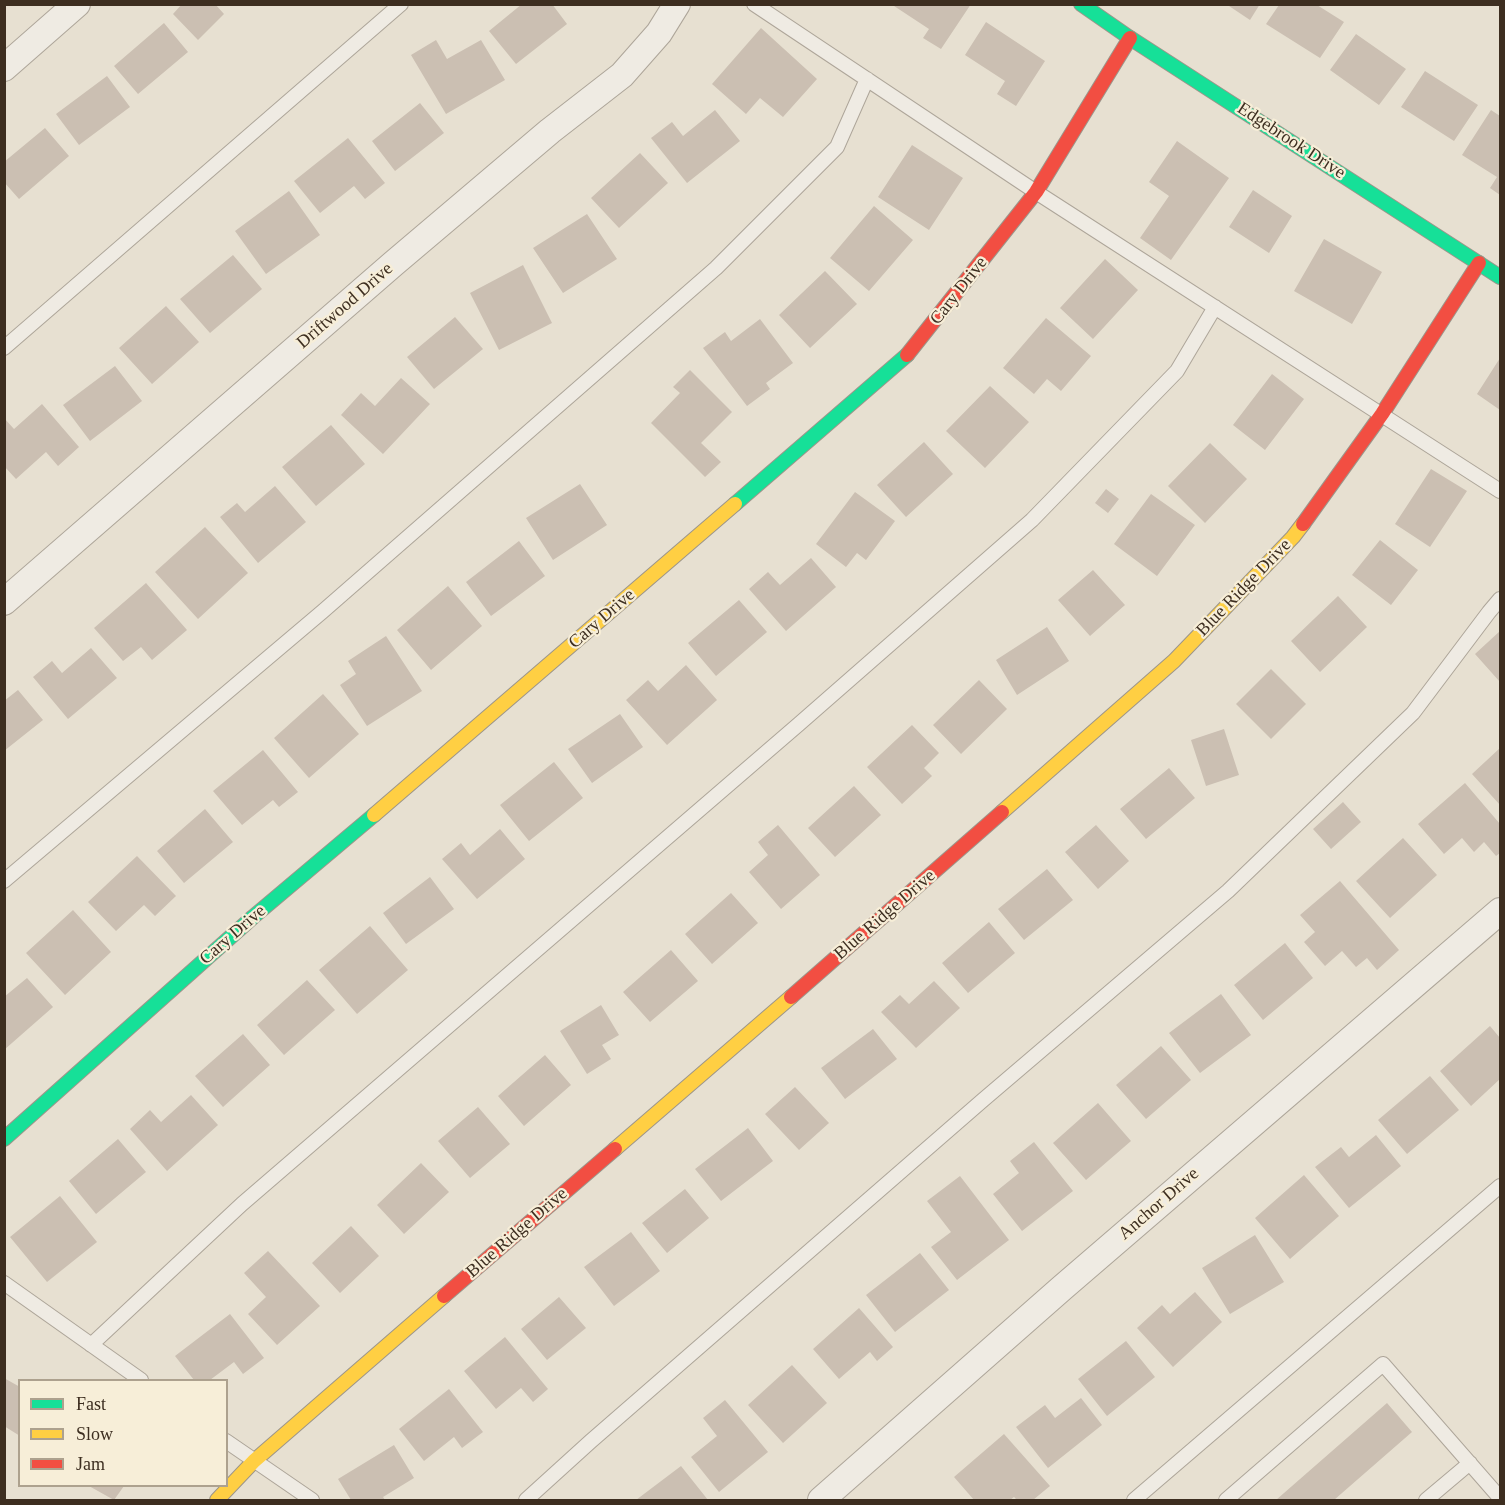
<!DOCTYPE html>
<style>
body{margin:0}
#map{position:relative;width:1505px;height:1505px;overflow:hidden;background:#e7e0d1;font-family:"Times New Roman",serif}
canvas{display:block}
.frame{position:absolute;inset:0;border:6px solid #3d2e20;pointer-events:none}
.legend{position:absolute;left:18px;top:1379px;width:210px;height:108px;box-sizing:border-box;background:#f7eed8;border:2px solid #ada18e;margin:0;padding:8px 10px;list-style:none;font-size:18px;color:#3d2e20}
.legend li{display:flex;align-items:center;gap:12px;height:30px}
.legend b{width:30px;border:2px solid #ada18e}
</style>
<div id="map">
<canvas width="1505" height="1505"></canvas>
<div class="frame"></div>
<ul class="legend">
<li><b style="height:8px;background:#16e098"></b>Fast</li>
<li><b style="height:8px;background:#ffcf43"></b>Slow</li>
<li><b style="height:8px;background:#f24e42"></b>Jam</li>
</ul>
</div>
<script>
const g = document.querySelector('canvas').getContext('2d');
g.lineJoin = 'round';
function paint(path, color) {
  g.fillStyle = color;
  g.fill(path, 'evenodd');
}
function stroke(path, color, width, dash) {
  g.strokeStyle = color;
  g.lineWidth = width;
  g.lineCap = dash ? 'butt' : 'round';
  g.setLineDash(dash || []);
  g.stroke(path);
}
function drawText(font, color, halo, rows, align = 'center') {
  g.font = font + ' "Times New Roman",serif';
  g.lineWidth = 4.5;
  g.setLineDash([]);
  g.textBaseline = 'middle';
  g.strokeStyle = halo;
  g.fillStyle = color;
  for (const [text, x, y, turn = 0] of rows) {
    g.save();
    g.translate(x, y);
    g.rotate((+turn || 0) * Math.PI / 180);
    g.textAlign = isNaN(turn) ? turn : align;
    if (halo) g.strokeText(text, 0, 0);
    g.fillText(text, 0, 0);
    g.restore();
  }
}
paint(new Path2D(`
 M 182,4 L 215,4 L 224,14 L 198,40 L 173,14 Z
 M 522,4 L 552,4 L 567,24 L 516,64 L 489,31 Z
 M 891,4 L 971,4 L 941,49 L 923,38 L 929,29 Z
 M 1226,4 L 1260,4 L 1250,20 Z
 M 1279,5 L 1317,5 L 1344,22 L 1320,58 L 1266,24 Z
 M 986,22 L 1045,61 L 1016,106 L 997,94 L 1005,81 L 965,55 Z
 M 164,23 L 188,52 L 138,94 L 114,66 Z
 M 761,28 L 817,79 L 783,117 L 760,98 L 746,114 L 712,84 Z
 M 1356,34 L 1406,69 L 1379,105 L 1330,70 Z
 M 436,40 L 447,59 L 481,40 L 505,80 L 446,114 L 411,55 Z
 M 1425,71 L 1478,105 L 1454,141 L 1401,107 Z
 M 107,76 L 130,107 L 79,145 L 56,114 Z
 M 420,103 L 444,133 L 395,171 L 372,141 Z
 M 715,110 L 740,141 L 687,183 L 651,138 L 672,122 L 683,136 Z
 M 1491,110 L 1500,116 L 1500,195 L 1490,188 L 1497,177 L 1462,155 Z
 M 45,128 L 69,156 L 19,199 L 4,182 L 4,162 Z
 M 348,138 L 385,183 L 365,199 L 354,186 L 320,213 L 294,181 Z
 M 1177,141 L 1229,178 L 1171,260 L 1140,238 L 1169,196 L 1149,182 Z
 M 912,145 L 963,178 L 929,230 L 878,197 Z
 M 640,153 L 668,183 L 619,228 L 591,198 Z
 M 1253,190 L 1292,216 L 1269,253 L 1229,227 Z
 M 289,191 L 320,235 L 266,274 L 235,231 Z
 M 874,206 L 913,240 L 869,291 L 830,258 Z
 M 587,214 L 617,259 L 563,293 L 533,248 Z
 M 1324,239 L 1382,272 L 1352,324 L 1294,291 Z
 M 233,255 L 262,289 L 210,333 L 180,299 Z
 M 1105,259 L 1138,290 L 1093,339 L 1060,308 Z
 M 523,265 L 552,323 L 499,350 L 470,293 Z
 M 825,271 L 857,304 L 810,348 L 779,315 Z
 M 166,306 L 199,342 L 152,384 L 119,348 Z
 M 455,317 L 483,349 L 434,389 L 407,357 Z
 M 1046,318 L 1091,356 L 1061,391 L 1047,379 L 1034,394 L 1003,368 Z
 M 760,319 L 793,363 L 766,383 L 770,389 L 747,406 L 703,348 L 725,332 L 731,341 Z
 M 1500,358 L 1500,410 L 1477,394 Z
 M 115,366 L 142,401 L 90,441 L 63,405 Z
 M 690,370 L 732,412 L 701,443 L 721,462 L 705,477 L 651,423 L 680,393 L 673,387 Z
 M 1272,374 L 1304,399 L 1265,450 L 1233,425 Z
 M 401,378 L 430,404 L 383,454 L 341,415 L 361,393 L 375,406 Z
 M 990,386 L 1029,422 L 985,468 L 946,431 Z
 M 42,404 L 79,447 L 58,466 L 46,452 L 16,479 L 4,466 L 4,418 L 14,429 Z
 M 331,425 L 365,464 L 316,506 L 282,467 Z
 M 924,442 L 953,474 L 906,517 L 877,485 Z
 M 1210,443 L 1247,479 L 1205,523 L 1168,486 Z
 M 1431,469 L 1467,491 L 1430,547 L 1395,524 Z
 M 580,484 L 607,525 L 553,560 L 526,518 Z
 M 275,486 L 306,522 L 258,563 L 220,517 L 237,503 L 245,512 Z
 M 1106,489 L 1119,499 L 1108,513 L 1095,503 Z
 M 855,492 L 895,521 L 866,560 L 857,553 L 846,567 L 816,544 Z
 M 1151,494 L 1195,525 L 1157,576 L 1114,544 Z
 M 205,527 L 248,573 L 198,619 L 155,572 Z
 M 1380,540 L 1418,570 L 1391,605 L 1352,575 Z
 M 519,541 L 545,576 L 491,616 L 466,582 Z
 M 811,558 L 836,587 L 786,631 L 749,589 L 768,572 L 780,585 Z
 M 1093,570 L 1125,605 L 1090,636 L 1058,600 Z
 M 146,583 L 187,630 L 152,660 L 141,647 L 123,661 L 94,628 Z
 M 448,586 L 482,626 L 431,670 L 397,630 Z
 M 1338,596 L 1367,627 L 1320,672 L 1291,641 Z
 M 739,600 L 767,632 L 716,676 L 688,643 Z
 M 1047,627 L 1069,661 L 1017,695 L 996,660 Z
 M 1500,631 L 1500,682 L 1475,654 Z
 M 386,636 L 422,691 L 367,726 L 340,685 L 356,674 L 348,661 Z
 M 91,648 L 117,678 L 68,719 L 33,677 L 52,661 L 62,673 Z
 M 686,665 L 717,700 L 667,745 L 626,700 L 648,680 L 658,691 Z
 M 1271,669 L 1306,704 L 1271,739 L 1236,704 Z
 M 979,680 L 1007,709 L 961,754 L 933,725 Z
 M 18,690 L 43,720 L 4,751 L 4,701 Z
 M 323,694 L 359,734 L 309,778 L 274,738 Z
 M 620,714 L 643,747 L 592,783 L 568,749 Z
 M 912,725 L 939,753 L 924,768 L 932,776 L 902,804 L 867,767 Z
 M 1224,729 L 1239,775 L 1206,786 L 1191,740 Z
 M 1500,748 L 1500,805 L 1472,774 Z
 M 263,750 L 298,792 L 279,807 L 273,800 L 242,825 L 213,791 Z
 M 554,762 L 583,798 L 529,841 L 500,805 Z
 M 1169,768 L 1195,798 L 1146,839 L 1120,809 Z
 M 1465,783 L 1500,824 L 1500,853 L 1496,856 L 1484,842 L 1474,852 L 1462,838 L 1444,854 L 1418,824 Z
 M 854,786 L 881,815 L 835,857 L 808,828 Z
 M 1343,802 L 1361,822 L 1331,849 L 1313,829 Z
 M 205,809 L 233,842 L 184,883 L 157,851 Z
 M 778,825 L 820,875 L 781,909 L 749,872 L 768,855 L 758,842 Z
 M 1096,825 L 1129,861 L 1098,889 L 1065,852 Z
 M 500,829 L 525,859 L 477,899 L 442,859 L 461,843 L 470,855 Z
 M 1403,838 L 1437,875 L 1390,918 L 1356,881 Z
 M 137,856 L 176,896 L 155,916 L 144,905 L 116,931 L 88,902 Z
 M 1047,869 L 1073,900 L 1024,940 L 998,909 Z
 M 430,877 L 454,909 L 406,944 L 383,913 Z
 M 1340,881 L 1399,950 L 1377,970 L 1367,958 L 1356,967 L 1342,951 L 1325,966 L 1304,942 L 1315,932 L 1300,915 Z
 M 731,893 L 758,923 L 712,964 L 685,934 Z
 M 73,910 L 111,952 L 65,995 L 26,953 Z
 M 989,922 L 1015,953 L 968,993 L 942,963 Z
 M 370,926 L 408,970 L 357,1014 L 319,970 Z
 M 1285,943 L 1313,978 L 1263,1020 L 1234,985 Z
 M 671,950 L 698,981 L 650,1022 L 623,992 Z
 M 27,978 L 53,1007 L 4,1050 L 4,997 Z
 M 307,980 L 335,1010 L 284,1055 L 257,1025 Z
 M 934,981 L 960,1008 L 916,1048 L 881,1012 L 900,995 L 909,1004 Z
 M 1221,994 L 1251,1035 L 1200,1073 L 1169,1033 Z
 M 601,1005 L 619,1035 L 602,1045 L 611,1059 L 587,1074 L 560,1031 Z
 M 1490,1026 L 1500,1038 L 1500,1079 L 1471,1106 L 1440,1071 Z
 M 873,1029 L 897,1059 L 845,1099 L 821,1068 Z
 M 243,1034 L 270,1065 L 223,1107 L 195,1076 Z
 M 1161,1046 L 1191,1080 L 1146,1119 L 1116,1085 Z
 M 545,1055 L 571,1085 L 524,1126 L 498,1096 Z
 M 1430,1076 L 1459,1110 L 1407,1154 L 1378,1120 Z
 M 795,1087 L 829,1123 L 799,1150 L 765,1114 Z
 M 191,1095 L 218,1125 L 167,1171 L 130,1129 L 150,1110 L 161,1122 Z
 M 1098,1103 L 1131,1141 L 1086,1180 L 1053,1143 Z
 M 478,1107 L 510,1144 L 470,1178 L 438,1141 Z
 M 748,1128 L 773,1161 L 721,1201 L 695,1169 Z
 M 1376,1135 L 1401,1166 L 1349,1208 L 1315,1167 L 1341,1147 L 1349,1157 Z
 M 118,1139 L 146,1172 L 96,1214 L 69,1181 Z
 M 1034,1142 L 1073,1191 L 1022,1231 L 993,1194 L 1019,1173 L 1010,1161 Z
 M 421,1163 L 449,1192 L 404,1234 L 377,1205 Z
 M 1304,1175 L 1339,1216 L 1290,1259 L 1255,1218 Z
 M 960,1176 L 1009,1240 L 957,1280 L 931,1247 L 951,1232 L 927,1201 Z
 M 685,1189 L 709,1218 L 667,1253 L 642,1223 Z
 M 60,1196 L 97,1242 L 47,1282 L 10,1237 Z
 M 351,1226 L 379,1256 L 340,1293 L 312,1263 Z
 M 631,1232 L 660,1271 L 614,1306 L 584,1267 Z
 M 1255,1235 L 1284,1282 L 1230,1314 L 1202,1268 Z
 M 268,1251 L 320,1306 L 277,1345 L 248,1314 L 266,1297 L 244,1273 Z
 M 920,1253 L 949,1290 L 895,1332 L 866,1295 Z
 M 1195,1292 L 1222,1322 L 1173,1367 L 1137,1328 L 1162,1305 L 1170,1314 Z
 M 559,1297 L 586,1328 L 547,1360 L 521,1329 Z
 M 859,1308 L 893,1347 L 877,1361 L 870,1352 L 839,1379 L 813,1349 Z
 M 230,1314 L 264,1358 L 243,1374 L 234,1362 L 210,1380 L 194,1380 L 175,1356 Z
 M 505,1337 L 548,1389 L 533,1402 L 521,1388 L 496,1409 L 464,1371 Z
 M 1126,1341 L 1155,1377 L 1107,1416 L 1078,1379 Z
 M 792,1365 L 827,1403 L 783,1443 L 748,1405 Z
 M 4,1378 L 20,1387 L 20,1436 L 4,1426 Z
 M 449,1389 L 483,1432 L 462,1448 L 454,1437 L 424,1461 L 399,1429 Z
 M 1081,1398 L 1102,1425 L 1048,1468 L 1016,1427 L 1045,1405 L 1055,1418 Z
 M 725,1400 L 768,1452 L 719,1492 L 691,1457 L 717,1436 L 703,1418 Z
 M 1387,1403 L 1412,1432 L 1334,1500 L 1276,1500 Z
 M 1004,1434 L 1050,1486 L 1033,1500 L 1017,1500 L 1014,1497 L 1010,1500 L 974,1500 L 954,1477 Z
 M 394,1445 L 414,1478 L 383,1497 L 385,1500 L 351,1500 L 338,1479 Z
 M 681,1466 L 708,1500 L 636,1500 Z
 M 89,1486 L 124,1486 L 114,1500 Z`), '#cbbfb2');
const lane = new Path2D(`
 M 754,4 L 1036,192 L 1500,491
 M 4,348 L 401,4
 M 4,881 L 322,612 L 716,268 L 837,147 L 867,79
 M 4,1283 L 141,1380
 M 91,1345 L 242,1204 L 799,724 L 1032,520 L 1177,371 L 1215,307
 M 226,1441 L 312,1500
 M 526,1500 L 591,1441 L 983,1100 L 1228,891 L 1413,713 L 1489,612 L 1500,599
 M 1134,1500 L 1500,1186
 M 1226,1500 L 1383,1364 L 1500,1498
 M 1426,1500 L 1470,1463`);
const street = new Path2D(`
 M 4,68 L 77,4
 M 4,602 L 393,264 L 550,131 L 622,75 L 659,33 L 677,4
 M 821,1500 L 1062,1288 L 1500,911`);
const fast = new Path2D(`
 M 1081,4 L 1130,38 L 1500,277
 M 735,504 L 907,355
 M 4,1139 L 253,917 L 374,815`);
const slow = new Path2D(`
 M 1002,812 L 1174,661 L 1293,537 L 1303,524
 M 374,815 L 735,504
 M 615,1149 L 791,997
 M 217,1500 L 254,1461 L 444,1296`);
const jam = new Path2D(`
 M 907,355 L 1036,192 L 1130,38
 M 1303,524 L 1382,414 L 1479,263
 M 791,997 L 1002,812
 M 444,1296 L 615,1149`);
stroke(lane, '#ada599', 16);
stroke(street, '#ada599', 28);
stroke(fast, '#9c958a', 16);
stroke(slow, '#9c958a', 16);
stroke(jam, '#9c958a', 16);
stroke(lane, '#efebe3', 14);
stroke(street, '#efebe3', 26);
stroke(fast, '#16e098', 14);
stroke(slow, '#ffcf43', 14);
stroke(jam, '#f24e42', 14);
drawText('18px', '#3d2e20', '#f7eed8', [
 ["Edgebrook Drive",1291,141,33],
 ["Cary Drive",959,291,-52],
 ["Driftwood Drive",345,306,-41],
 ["Blue Ridge Drive",1244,588,-46],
 ["Cary Drive",602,619,-41],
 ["Blue Ridge Drive",885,915,-41],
 ["Cary Drive",233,935,-41],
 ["Anchor Drive",1159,1204,-41],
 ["Blue Ridge Drive",517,1233,-41]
]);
</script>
